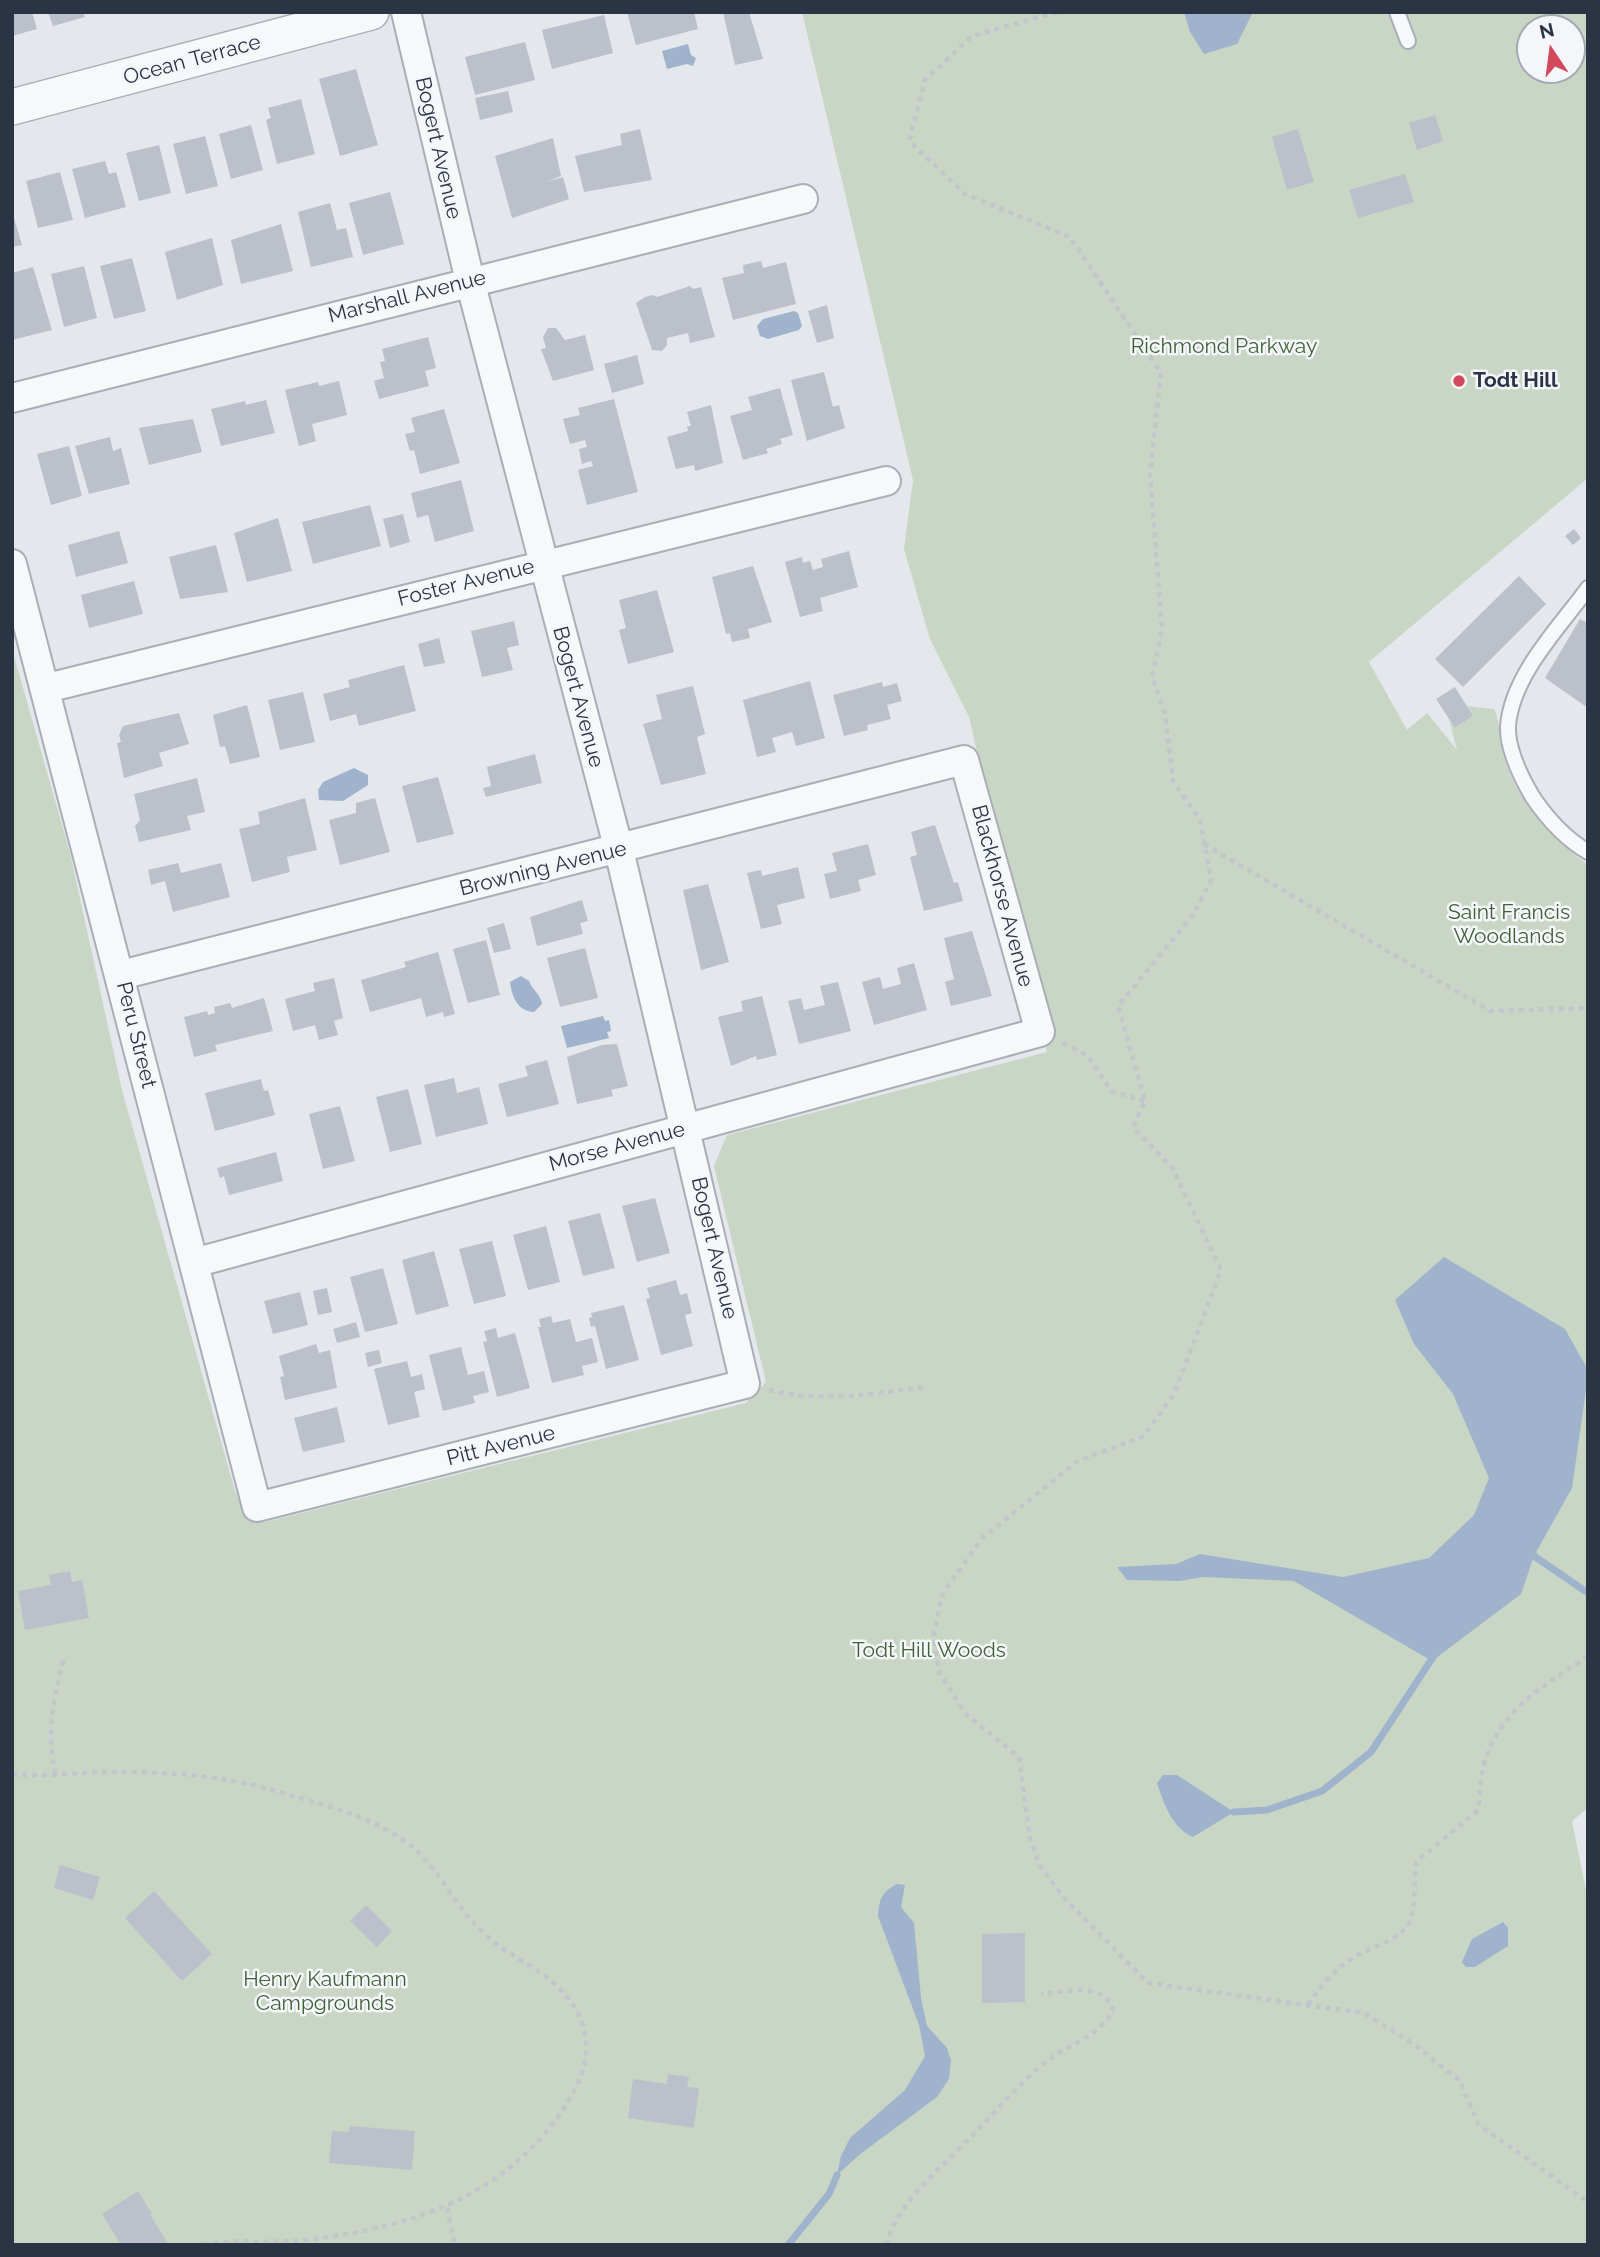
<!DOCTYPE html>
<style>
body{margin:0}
#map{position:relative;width:1600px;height:2257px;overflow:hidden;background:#e4e7ec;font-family:Raleway,sans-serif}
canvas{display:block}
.frame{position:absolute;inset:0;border:14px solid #2b3445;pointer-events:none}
.north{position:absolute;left:1516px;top:14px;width:70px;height:70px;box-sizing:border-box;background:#f4f6f9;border:2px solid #a4a8b1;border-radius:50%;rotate:347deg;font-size:19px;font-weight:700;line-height:28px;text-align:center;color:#2b3445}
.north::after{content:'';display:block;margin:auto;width:24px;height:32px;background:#d1495b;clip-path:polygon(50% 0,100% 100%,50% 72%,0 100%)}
</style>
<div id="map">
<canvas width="1600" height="2257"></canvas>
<div class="frame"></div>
<div class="north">N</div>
</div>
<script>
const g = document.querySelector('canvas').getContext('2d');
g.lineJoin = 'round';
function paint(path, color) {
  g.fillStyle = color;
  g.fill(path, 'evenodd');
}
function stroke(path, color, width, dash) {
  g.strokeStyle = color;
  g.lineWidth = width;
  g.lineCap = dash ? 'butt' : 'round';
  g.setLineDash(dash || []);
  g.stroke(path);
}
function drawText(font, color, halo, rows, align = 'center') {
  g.font = font + ' Raleway,sans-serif';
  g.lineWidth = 5;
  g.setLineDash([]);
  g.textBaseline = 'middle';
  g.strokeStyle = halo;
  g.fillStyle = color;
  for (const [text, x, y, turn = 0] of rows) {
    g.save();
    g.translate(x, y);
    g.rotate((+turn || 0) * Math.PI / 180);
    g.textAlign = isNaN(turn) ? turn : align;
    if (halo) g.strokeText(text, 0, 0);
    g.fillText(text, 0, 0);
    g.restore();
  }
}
paint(new Path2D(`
 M 802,12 L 1588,12 L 1588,478 L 1369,662 L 1407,730 L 1427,713 L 1457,750 L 1449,719 L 1455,728 L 1473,716 L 1467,706 L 1494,709 C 1501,724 1499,742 1504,758 C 1518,803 1551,837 1588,865 L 1588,1808 L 1572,1821 L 1588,1900 L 1588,2245 L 12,2245 L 12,649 L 70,853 L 122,1090 L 235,1491 L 246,1515 L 265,1522 L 746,1403 L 766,1382 L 714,1166 L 727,1135 L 1047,1052 L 969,717 L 930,639 L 904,549 L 913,480 ZM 1530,28 L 1572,28 L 1572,70 L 1530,70 Z`), '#c9d6c5');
paint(new Path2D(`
 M 1184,12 L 1253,12 L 1237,44 L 1204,54 L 1190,32 Z
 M 688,44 L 691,55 L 696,58 L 693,66 L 687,64 L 667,69 L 662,51 Z
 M 794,311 L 798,313 L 802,326 L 799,330 L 768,339 L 760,336 L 757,326 L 763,319 Z
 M 354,768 L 368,775 L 368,785 L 343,801 L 319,800 L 318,790 L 323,782 Z
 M 521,976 L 529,981 C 532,990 541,994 542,1004 L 534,1012 C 517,1011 512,996 510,982 Z
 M 603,1016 L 605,1021 L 609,1020 L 611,1031 L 607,1032 L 609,1038 L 567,1048 L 561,1026 Z
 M 1444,1257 L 1565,1329 L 1588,1370 L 1588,1376 L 1572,1488 L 1534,1556 L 1521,1594 L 1432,1661 L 1294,1581 L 1203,1577 L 1180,1581 L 1127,1580 L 1117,1567 L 1176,1564 L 1200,1554 L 1343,1577 L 1429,1558 L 1474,1515 L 1489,1478 L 1453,1394 L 1414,1344 L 1395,1300 Z
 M 1163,1775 L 1177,1775 L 1234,1812 L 1193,1837 C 1172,1828 1164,1804 1157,1783 Z
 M 897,1884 L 905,1885 L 901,1907 L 914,1923 L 921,1998 L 927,2026 L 947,2048 L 951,2060 L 949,2079 L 937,2097 L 859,2155 L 837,2175 L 841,2156 L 850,2138 L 905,2090 L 925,2056 L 919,2025 L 878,1916 C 879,1899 882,1892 897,1884 Z
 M 1503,1922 L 1508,1928 L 1508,1946 L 1475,1967 L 1466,1967 L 1462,1962 L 1472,1939 Z`), '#9fb4cc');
stroke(new Path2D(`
 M 1532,1548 L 1534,1556 L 1588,1593
 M 1234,1812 L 1267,1810 L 1322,1791 L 1371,1752 L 1435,1654
 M 788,2245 L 829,2194 L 837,2175`), '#9fb4cc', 7);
paint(new Path2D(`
 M 12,12 L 32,12 L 37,29 L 12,36 Z
 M 48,12 L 83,12 L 85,17 L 53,26 Z
 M 627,12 L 694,12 L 698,29 L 636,45 Z
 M 723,12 L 749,12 L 763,59 L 735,65 Z
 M 604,15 L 613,53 L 552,69 L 542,30 Z
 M 525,42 L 535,80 L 475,95 L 465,57 Z
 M 356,69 L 378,145 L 340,156 L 319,79 Z
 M 508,91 L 513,112 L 480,120 L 475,98 Z
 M 301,99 L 315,154 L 277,164 L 266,120 L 271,118 L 268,108 Z
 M 1435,115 L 1443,141 L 1417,150 L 1409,123 Z
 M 251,125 L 263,170 L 231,179 L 219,134 Z
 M 640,129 L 652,180 L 584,192 L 575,156 L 622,145 L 620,134 Z
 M 1298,129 L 1314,182 L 1287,190 L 1272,137 Z
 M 205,136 L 218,186 L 186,194 L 173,144 Z
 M 553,138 L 561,176 L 546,182 L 563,177 L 569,199 L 512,218 L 495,156 Z
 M 159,145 L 171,193 L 139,201 L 126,153 Z
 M 105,161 L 109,174 L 116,172 L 126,207 L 85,218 L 72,169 Z
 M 60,172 L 73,220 L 38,228 L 26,181 Z
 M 1405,174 L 1414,202 L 1358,218 L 1349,190 Z
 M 390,192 L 404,244 L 363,255 L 349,203 Z
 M 330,203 L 337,230 L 346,228 L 353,257 L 311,267 L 298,212 Z
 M 12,211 L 22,245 L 12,247 Z
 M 281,224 L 293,271 L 241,284 L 231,240 Z
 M 212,238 L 223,285 L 177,300 L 165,252 Z
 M 132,258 L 146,311 L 114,319 L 100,266 Z
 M 761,261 L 763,268 L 786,262 L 796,304 L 733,320 L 722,278 L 744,273 L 743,265 Z
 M 84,266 L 97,318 L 64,327 L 51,274 Z
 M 33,267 L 52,330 L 12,340 L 12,273 Z
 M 690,286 L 693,289 L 701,287 L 715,337 L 690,343 L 688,333 L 667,338 L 667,345 L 662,351 L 652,350 L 636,303 L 645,297 L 653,295 L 657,297 Z
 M 827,305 L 834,338 L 817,343 L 808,311 Z
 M 548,328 L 556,328 L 565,340 L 585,335 L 594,370 L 553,381 L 541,349 L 546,348 L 543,337 Z
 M 428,337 L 436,368 L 425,371 L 429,386 L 379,399 L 374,381 L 384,378 L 380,362 L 385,361 L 382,349 Z
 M 637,355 L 644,384 L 612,393 L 604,364 Z
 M 824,372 L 833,407 L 839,405 L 845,428 L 807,441 L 791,380 Z
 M 339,381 L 347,415 L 312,424 L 316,441 L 299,446 L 285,390 L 318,382 L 319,386 Z
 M 780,388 L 793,435 L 780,439 L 782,444 L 766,449 L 768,453 L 743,460 L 730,416 L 752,410 L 748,397 Z
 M 614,399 L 638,492 L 587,505 L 578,470 L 593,466 L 591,461 L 582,464 L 579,449 L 587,447 L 585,440 L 570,444 L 563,419 L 580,415 L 578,408 Z
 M 266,400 L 275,433 L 221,446 L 211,409 L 245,401 L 246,405 Z
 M 711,405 L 723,463 L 695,471 L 694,465 L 676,469 L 667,437 L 688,431 L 687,426 L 691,426 L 687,412 Z
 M 444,409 L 460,463 L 420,474 L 414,450 L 410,451 L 405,434 L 415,432 L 411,418 Z
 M 193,419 L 202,452 L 149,465 L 139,428 Z
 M 110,437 L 113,451 L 121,448 L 130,484 L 89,494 L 75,446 Z
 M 69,446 L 82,496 L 51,505 L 37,454 Z
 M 461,480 L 474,531 L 435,542 L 428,515 L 417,518 L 411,493 Z
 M 370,505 L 381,546 L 313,564 L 302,522 Z
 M 403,514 L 410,542 L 390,548 L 383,519 Z
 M 278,518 L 292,571 L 247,582 L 234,533 Z
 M 1574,529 L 1581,538 L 1573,545 L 1565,536 Z
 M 119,531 L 128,563 L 76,577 L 68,545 Z
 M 216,545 L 228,592 L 180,599 L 169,557 Z
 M 849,551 L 858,587 L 820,598 L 823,611 L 800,617 L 785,562 L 802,557 L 803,563 L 810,561 L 813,570 L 823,567 L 821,559 Z
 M 753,566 L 772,622 L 748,629 L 750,638 L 732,642 L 730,633 L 726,634 L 712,577 Z
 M 1519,576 L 1546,604 L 1463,687 L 1435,659 Z
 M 134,581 L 143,614 L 89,628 L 81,595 Z
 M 657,590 L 674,652 L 628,664 L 619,630 L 626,628 L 619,600 Z
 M 1580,619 L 1588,623 L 1588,708 L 1545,678 Z
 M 514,621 L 519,645 L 507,648 L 513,670 L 482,677 L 471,631 Z
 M 439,638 L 445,663 L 424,667 L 418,644 Z
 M 404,665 L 416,711 L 359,726 L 356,714 L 330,721 L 323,694 L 350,687 L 348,680 Z
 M 810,681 L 825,738 L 796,746 L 792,732 L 772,738 L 776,752 L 757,757 L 743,700 Z
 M 882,682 L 883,687 L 897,683 L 902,701 L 887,705 L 891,719 L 867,725 L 868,730 L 844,736 L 833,695 Z
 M 693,686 L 705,734 L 697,737 L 706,774 L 661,785 L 643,724 L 662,719 L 656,695 Z
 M 1455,687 L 1473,716 L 1455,728 L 1436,699 Z
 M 303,692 L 315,742 L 280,750 L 268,700 Z
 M 247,705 L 260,757 L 230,764 L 225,746 L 220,747 L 213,715 Z
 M 179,713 L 189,744 L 159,753 L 163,766 L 124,778 L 117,743 L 121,742 L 119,735 L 123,726 Z
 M 535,754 L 542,783 L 486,797 L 483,788 L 491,786 L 487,767 Z
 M 438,777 L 454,834 L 417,843 L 402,786 Z
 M 197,778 L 205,812 L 187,816 L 191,830 L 139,842 L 135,826 L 140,820 L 134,794 Z
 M 305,798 L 317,850 L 287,857 L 290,872 L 252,882 L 239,829 L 260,824 L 258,812 Z
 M 375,798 L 390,852 L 340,865 L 329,820 L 356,813 L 356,803 Z
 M 935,825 L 954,883 L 958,882 L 963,901 L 924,911 L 910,857 L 917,855 L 911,832 Z
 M 868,844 L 876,875 L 858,880 L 861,891 L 830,899 L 824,874 L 837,871 L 832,853 Z
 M 178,863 L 181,873 L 221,863 L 230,897 L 173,912 L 165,881 L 151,885 L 148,870 Z
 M 798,867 L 805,898 L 777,905 L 782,924 L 761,929 L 747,873 L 761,870 L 762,876 Z
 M 708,884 L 729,962 L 701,970 L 683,890 Z
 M 582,900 L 588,921 L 580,923 L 583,934 L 537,946 L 530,917 Z
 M 504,923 L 511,949 L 494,953 L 487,928 Z
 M 972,931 L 992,996 L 951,1006 L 945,982 L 954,979 L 944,938 Z
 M 486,940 L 500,995 L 468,1003 L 453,949 Z
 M 585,948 L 598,998 L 560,1007 L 547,958 Z
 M 438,952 L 455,1014 L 444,1017 L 443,1012 L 426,1017 L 421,998 L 370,1012 L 361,980 L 406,967 L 404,962 Z
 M 914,963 L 927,1010 L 874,1025 L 862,982 L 880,977 L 883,989 L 901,984 L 897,968 Z
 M 334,978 L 343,1018 L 334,1021 L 338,1035 L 319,1040 L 315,1025 L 293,1031 L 285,999 L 315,991 L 313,983 Z
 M 838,982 L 851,1031 L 799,1044 L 788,1001 L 801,998 L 804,1010 L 825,1005 L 820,986 Z
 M 762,996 L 777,1055 L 757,1060 L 756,1056 L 731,1066 L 718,1017 L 743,1011 L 741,1001 Z
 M 264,998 L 273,1031 L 215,1045 L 217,1051 L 194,1057 L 184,1017 L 207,1011 L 208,1015 L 215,1013 L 214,1007 L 230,1003 L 232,1008 Z
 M 617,1044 L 628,1086 L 611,1090 L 613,1096 L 577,1104 L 567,1057 L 602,1045 Z
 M 547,1060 L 559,1104 L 507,1117 L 498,1084 L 528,1076 L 525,1066 Z
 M 454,1078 L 457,1093 L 479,1087 L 488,1124 L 436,1137 L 424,1085 Z
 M 261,1079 L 264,1091 L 268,1090 L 275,1115 L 215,1131 L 205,1093 Z
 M 408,1089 L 422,1144 L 390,1152 L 376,1097 Z
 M 340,1106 L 355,1161 L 323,1169 L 309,1114 Z
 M 276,1152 L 283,1181 L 229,1195 L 224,1176 L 220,1178 L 217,1168 Z
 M 655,1198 L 670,1253 L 637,1262 L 622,1206 Z
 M 600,1213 L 615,1268 L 583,1276 L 568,1221 Z
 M 546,1226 L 560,1282 L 528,1290 L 513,1235 Z
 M 492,1241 L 506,1296 L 474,1304 L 459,1249 Z
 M 434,1251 L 449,1306 L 416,1315 L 402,1260 Z
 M 383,1268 L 398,1324 L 365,1332 L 350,1277 Z
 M 676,1280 L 680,1295 L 687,1293 L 692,1313 L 685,1315 L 693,1346 L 661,1355 L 646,1299 L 650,1298 L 647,1288 Z
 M 327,1288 L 332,1312 L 318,1315 L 313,1291 Z
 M 300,1292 L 308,1325 L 273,1334 L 264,1301 Z
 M 624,1305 L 639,1360 L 606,1369 L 595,1326 L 591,1327 L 589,1318 L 592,1317 L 591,1313 Z
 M 551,1316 L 553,1323 L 570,1319 L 576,1342 L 592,1338 L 598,1362 L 582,1366 L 584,1375 L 552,1383 L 538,1327 L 541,1327 L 539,1319 Z
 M 356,1322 L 360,1337 L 337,1343 L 333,1329 Z
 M 496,1328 L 498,1338 L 515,1333 L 530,1388 L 497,1397 L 483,1342 L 487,1341 L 484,1331 Z
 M 316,1344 L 319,1353 L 330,1350 L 337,1388 L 285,1400 L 280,1377 L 284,1376 L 279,1356 Z
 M 461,1347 L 468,1375 L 484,1371 L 489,1392 L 473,1396 L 475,1403 L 443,1411 L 429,1355 Z
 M 379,1350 L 382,1363 L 368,1367 L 365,1353 Z
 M 407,1361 L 411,1377 L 422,1374 L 425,1389 L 414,1392 L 420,1417 L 388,1425 L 374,1369 Z
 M 337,1407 L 345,1442 L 303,1452 L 294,1418 Z
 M 70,1571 L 72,1582 L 82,1580 L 89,1618 L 25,1630 L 18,1591 L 51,1585 L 49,1575 Z
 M 60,1865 L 100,1877 L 93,1900 L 54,1888 Z
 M 154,1891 L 212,1954 L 182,1981 L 125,1918 Z
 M 366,1905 L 392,1931 L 377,1947 L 350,1921 Z
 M 1025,1933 L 1025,2002 L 982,2003 L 982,1934 Z
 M 668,2074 L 689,2077 L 687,2087 L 699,2088 L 694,2128 L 628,2118 L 633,2079 L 667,2084 Z
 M 349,2126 L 415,2131 L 412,2170 L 329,2163 L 332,2131 L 349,2132 Z
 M 138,2191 L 152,2214 L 150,2215 L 169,2245 L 121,2245 L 102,2214 Z`), '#bbc0ca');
const service = new Path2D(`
 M 1397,12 L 1408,41
 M 1588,588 C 1559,628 1512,675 1508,726 C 1507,748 1521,777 1532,796 C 1546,817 1566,839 1588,852`);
const minor = new Path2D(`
 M 12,398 L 803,199
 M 12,564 L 257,1507 L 745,1384 L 619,850 L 470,281 L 406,12
 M 47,688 L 886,481
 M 121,975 L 964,760 L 1040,1032 L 194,1263`);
const tertiary = new Path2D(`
 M 12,107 L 371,12`);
stroke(service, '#a9aeb7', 18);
stroke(minor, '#a9aeb7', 32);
stroke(tertiary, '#a9aeb7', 38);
stroke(new Path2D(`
 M 1057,12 L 972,36 L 925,80 L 909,141 L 965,194 L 1070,237 L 1161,373 L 1150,473 L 1162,629 L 1152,677 L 1165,713 L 1173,781 L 1200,820 L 1211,880 L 1193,915 L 1118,1006 L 1145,1101 L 1133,1127 L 1173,1169 L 1221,1270 L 1174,1394 L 1144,1436 L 1078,1461 L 982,1538 L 942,1595 L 934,1633 L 939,1673 L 966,1714 L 1019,1757 L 1030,1838 L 1040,1866 L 1065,1899 L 1148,1983 L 1364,2013 L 1415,2045 L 1460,2081 L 1478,2124 L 1588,2202
 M 1204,844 L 1490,1011 L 1588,1008
 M 1063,1043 L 1088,1056 L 1111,1091 L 1145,1101
 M 769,1390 C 822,1403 872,1394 925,1387
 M 12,1774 C 43,1777 75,1773 105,1772 C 160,1772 219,1774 272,1790 C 320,1804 384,1818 420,1854 C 445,1879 459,1912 486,1935 C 513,1960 550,1971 572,2003 C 594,2037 589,2068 569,2100 C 511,2196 412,2227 307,2240 C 273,2244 237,2238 203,2245
 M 56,1774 C 45,1734 54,1697 64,1658
 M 1308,2005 C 1321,1985 1333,1971 1353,1958 C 1371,1946 1401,1941 1410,1921 C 1417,1905 1413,1881 1416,1862 L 1476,1812 C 1482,1797 1479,1780 1484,1764 C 1502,1707 1541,1688 1588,1656
 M 447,2208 L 455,2245
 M 886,2245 C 898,2201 941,2168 971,2137 C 995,2112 1017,2086 1043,2064 C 1064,2046 1103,2036 1113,2009 C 1102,1981 1066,1992 1041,1994`), '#c2c5cb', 4.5, [5, 5]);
stroke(service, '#f7f8fa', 14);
stroke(minor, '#f7f8fa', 28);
stroke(tertiary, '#f7f8fa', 35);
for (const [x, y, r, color] of [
 [1459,381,7,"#d1495b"]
]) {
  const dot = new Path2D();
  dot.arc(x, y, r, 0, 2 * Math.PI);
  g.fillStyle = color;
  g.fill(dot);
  stroke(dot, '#f4f6f9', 2.5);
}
drawText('21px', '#2b3445', '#f4f6f9', [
 ["Ocean Terrace",192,60,-15],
 ["Bogert Avenue",438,148,77],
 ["Marshall Avenue",407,297,-14],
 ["Foster Avenue",466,583,-14],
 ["Bogert Avenue",578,697,75],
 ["Browning Avenue",543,869,-14],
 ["Blackhorse Avenue",1002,896,75],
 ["Peru Street",136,1035,76],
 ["Morse Avenue",617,1147,-15],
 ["Bogert Avenue",714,1248,77],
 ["Pitt Avenue",501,1446,-14]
]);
drawText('21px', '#3f6138', '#f4f6f9', [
 ["Richmond Parkway",1224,347],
 ["Saint Francis",1509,913],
 ["Woodlands",1509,937],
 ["Todt Hill Woods",929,1651],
 ["Henry Kaufmann",325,1980],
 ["Campgrounds",325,2004]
]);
drawText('bold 21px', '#2b3445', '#f4f6f9', [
 ["Todt Hill",1473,381]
], 'left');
</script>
